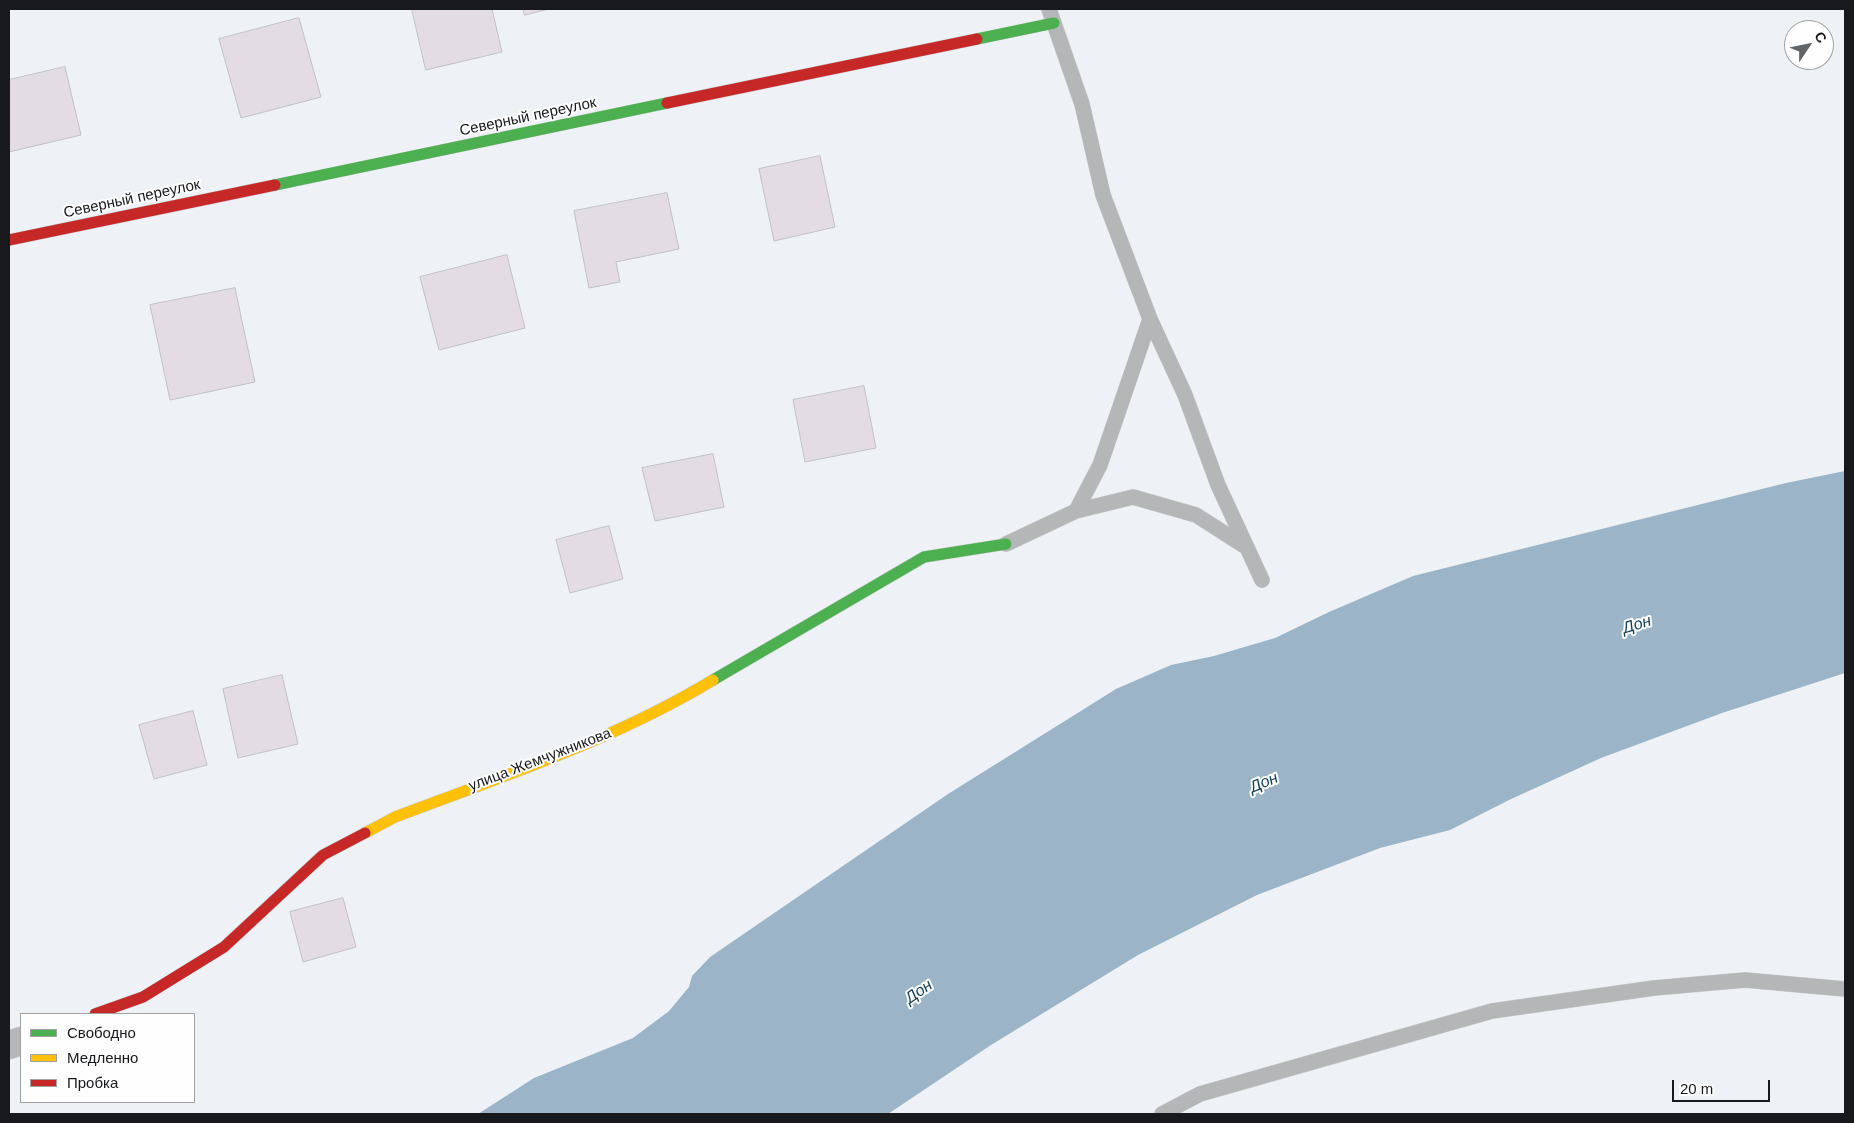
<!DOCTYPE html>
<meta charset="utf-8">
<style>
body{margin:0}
#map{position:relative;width:1854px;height:1123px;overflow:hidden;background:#eef2f6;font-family:Arial,sans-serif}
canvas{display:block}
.frame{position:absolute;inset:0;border:10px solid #17191c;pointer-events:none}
.legend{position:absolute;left:20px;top:1013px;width:175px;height:90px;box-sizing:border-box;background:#fefefe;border:1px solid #a2a2a4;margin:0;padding:6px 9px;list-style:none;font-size:15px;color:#17191c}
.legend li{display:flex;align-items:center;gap:10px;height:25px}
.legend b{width:25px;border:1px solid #a2a2a4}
.north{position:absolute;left:1784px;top:20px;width:50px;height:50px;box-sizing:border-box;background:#fefefe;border:1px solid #a2a2a4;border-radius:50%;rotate:56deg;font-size:14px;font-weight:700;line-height:20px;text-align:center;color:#17191c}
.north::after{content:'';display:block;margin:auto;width:18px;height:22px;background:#626568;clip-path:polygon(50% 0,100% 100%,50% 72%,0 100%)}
.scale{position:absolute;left:1672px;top:1080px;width:98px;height:22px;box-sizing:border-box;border:2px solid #17191c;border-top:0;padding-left:6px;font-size:15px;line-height:18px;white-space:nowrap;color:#17191c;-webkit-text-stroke:4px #fefefe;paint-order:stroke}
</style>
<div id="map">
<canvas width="1854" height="1123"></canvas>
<div class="frame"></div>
<ul class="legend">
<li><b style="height:6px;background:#4caf50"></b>Свободно</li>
<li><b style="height:6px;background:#ffc107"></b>Медленно</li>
<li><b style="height:6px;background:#c62828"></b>Пробка</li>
</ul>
<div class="north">С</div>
<div class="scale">20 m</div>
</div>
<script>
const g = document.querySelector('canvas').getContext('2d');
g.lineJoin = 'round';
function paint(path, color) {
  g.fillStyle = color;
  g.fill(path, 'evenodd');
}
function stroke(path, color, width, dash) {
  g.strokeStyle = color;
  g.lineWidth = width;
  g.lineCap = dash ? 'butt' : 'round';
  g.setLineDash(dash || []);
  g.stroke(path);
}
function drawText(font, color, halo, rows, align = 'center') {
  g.font = font + ' Arial,sans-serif';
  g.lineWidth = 4;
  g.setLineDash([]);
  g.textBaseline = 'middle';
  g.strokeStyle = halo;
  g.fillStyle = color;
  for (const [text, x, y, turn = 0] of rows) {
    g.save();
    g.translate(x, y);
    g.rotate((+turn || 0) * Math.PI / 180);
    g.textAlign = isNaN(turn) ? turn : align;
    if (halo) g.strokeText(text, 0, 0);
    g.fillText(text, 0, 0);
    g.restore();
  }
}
paint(new Path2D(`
 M 1845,471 L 1845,673 L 1722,713 L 1601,758 L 1509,800 L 1450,830 L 1380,848 L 1257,895 L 1138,955 L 991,1045 L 888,1114 L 478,1114 L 534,1078 L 633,1038 L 669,1011 L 689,987 L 692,976 L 710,957 L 948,794 L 1116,689 L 1171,665 L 1214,656 L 1275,638 L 1329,612 L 1413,576 L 1786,483 Z`), '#9bb4c7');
const building = new Path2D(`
 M 412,9 L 492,9 L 502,52 L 426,70 Z
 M 523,9 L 549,9 L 525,15 Z
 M 299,18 L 321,97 L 241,118 L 219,39 Z
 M 65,67 L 81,135 L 9,152 L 9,80 Z
 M 820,156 L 835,227 L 774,241 L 759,169 Z
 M 667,193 L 679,249 L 616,262 L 620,282 L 589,288 L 574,211 Z
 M 507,255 L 525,328 L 439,350 L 420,277 Z
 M 235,288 L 255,382 L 170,400 L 150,305 Z
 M 864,386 L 876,448 L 805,462 L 793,400 Z
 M 713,454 L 724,507 L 655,521 L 642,468 Z
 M 609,526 L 623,579 L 570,593 L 556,540 Z
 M 282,675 L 298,744 L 238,758 L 223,689 Z
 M 193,711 L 207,765 L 154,779 L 139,725 Z
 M 343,898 L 356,947 L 303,962 L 290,912 Z`);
paint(building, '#e3dce3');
stroke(building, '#c1c0c3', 1);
const lane = new Path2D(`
 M 1049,9 L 1082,104 L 1103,195 L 1150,319 L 1185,395 L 1218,485 L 1262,580
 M 1076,511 L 1133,497 L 1196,515 L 1246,547
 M 1006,544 L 1076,511 L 1100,465 L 1150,319
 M 1162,1114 L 1200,1094 L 1492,1011 L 1654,988 L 1745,980 L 1845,989`);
const street = new Path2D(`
 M 9,1045 L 21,1041`);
const fast = new Path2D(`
 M 977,39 L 1054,23
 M 275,185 L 667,103
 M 713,680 L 924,557 L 1006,544`);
const slow = new Path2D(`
 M 365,833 L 395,817 C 503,776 614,740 713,680`);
const jam = new Path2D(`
 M 667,103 L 977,39
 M 9,240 L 275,185
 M 95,1014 L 143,997 L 224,947 L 323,855 L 365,833`);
stroke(lane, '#cccfd2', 16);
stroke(street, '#cccfd2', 29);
stroke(fast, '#cccfd2', 12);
stroke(slow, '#cccfd2', 12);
stroke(jam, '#cccfd2', 12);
stroke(lane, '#b4b6b8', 15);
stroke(street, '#b4b6b8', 28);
stroke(fast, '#4caf50', 11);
stroke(slow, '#ffc107', 11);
stroke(jam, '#c62828', 11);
drawText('15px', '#17191c', '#fefefe', [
 ["Северный переулок",528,117,-12],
 ["Северный переулок",132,199,-12],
 ["улица Жемчужникова",540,760,-21]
]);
drawText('italic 16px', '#103d58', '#fefefe', [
 ["Дон",1637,625,-17],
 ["Дон",1264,783,-23],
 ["Дон",919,992,-35]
]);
</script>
